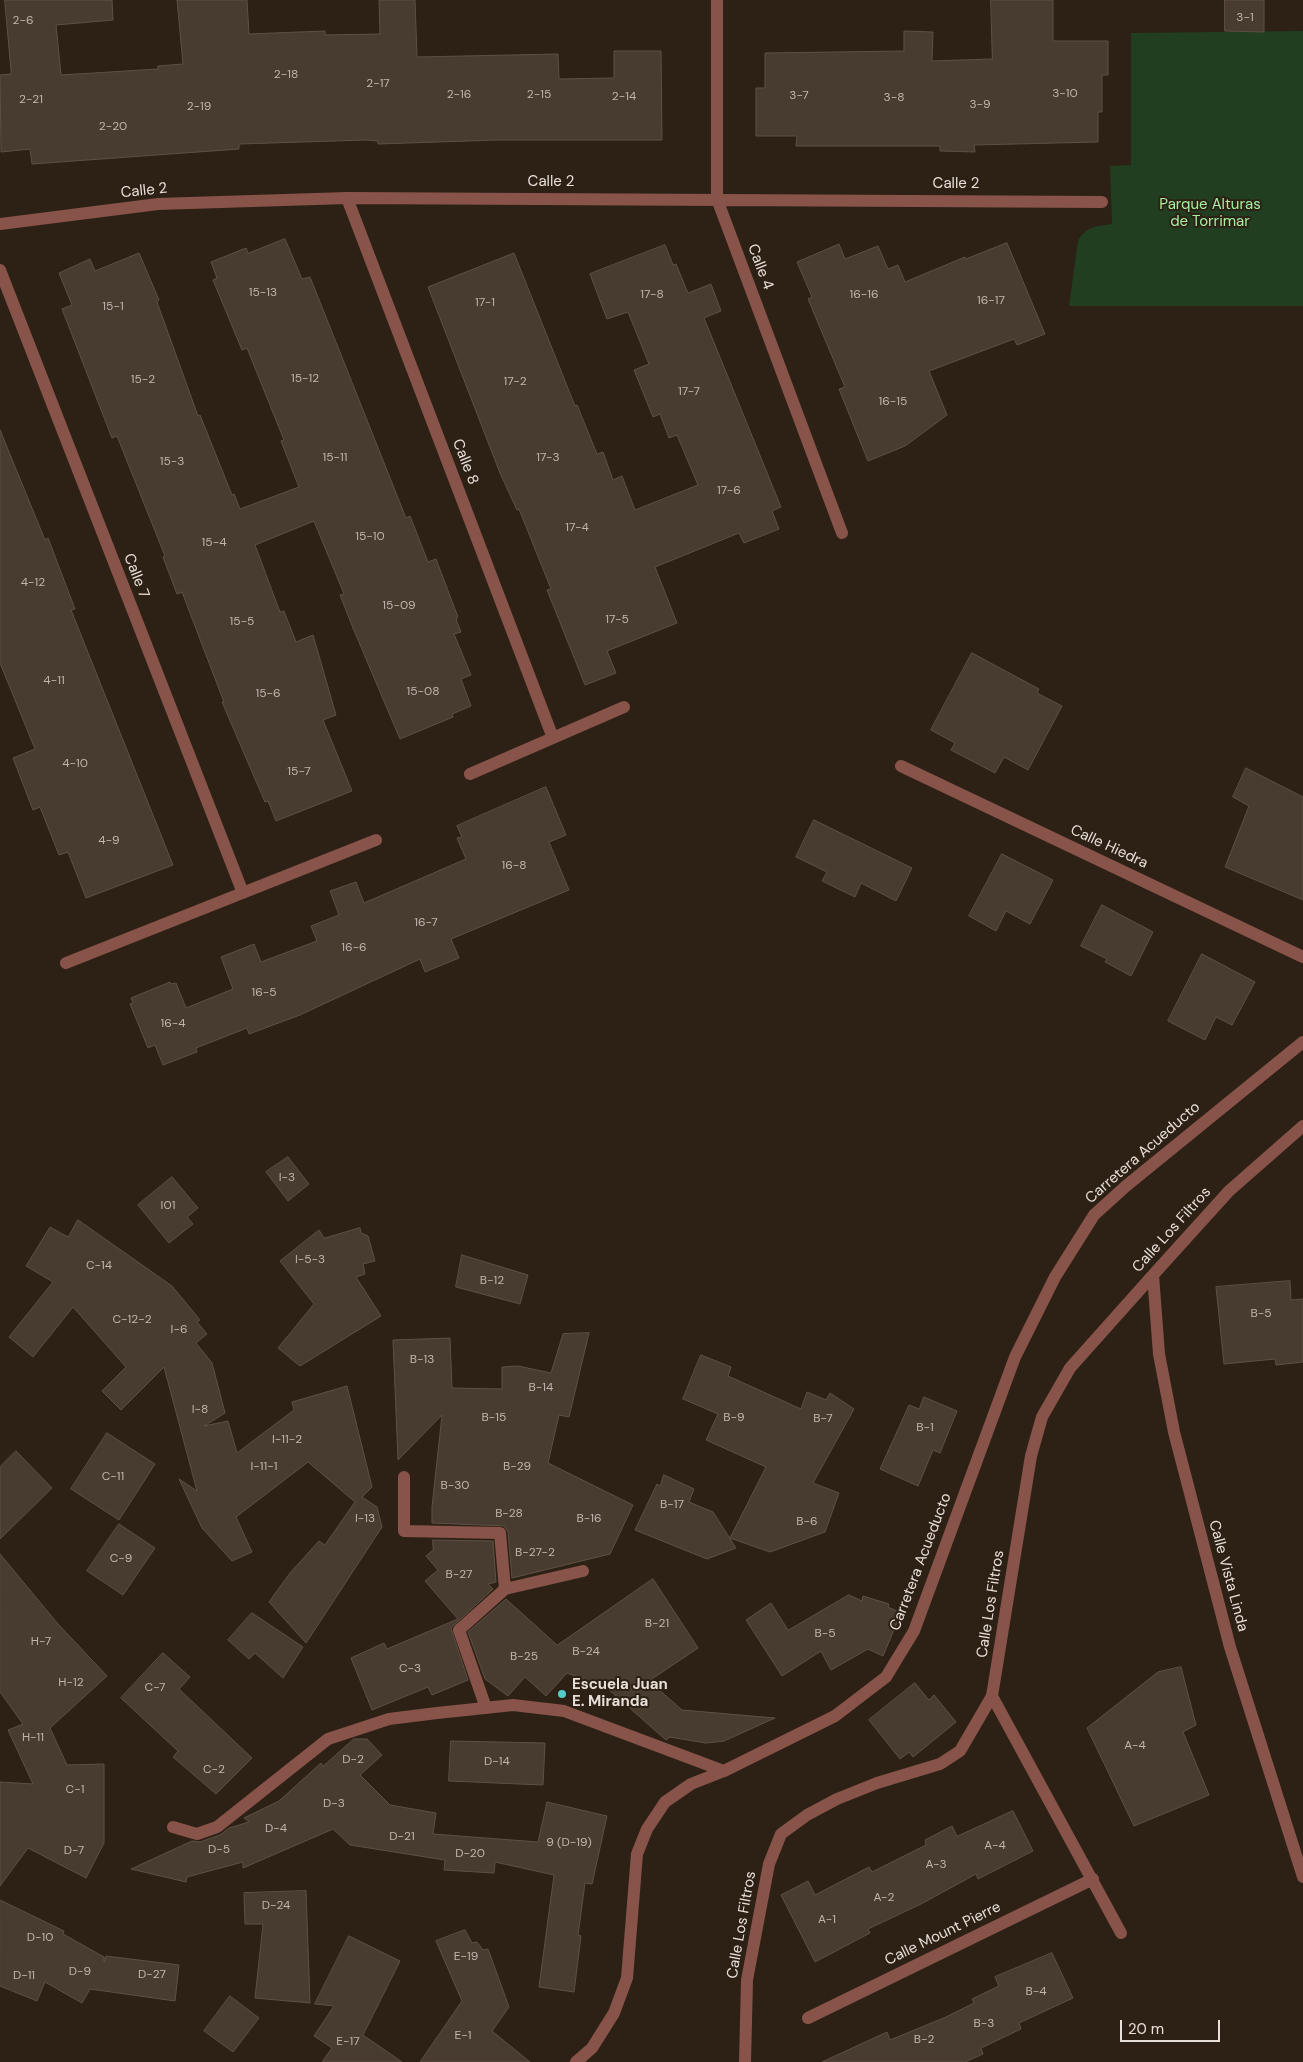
<!DOCTYPE html>
<style>
body{margin:0}
#map{position:relative;width:1303px;height:2062px;overflow:hidden;background:#2d2116;font-family:"DM Sans",sans-serif}
canvas{display:block}
.scale{position:absolute;left:1120px;top:2020px;width:100px;height:22px;box-sizing:border-box;border:2px solid #e7dfd8;border-top:0;padding-left:6px;font-size:15px;line-height:18px;white-space:nowrap;color:#e7dfd8;-webkit-text-stroke:4px #2d2116;paint-order:stroke}
</style>
<div id="map">
<canvas width="1303" height="2062"></canvas>
<div class="scale">20 m</div>
</div>
<script>
const g = document.querySelector('canvas').getContext('2d');
g.lineJoin = 'round';
function paint(path, color) {
  g.fillStyle = color;
  g.fill(path, 'evenodd');
}
function stroke(path, color, width, dash) {
  g.strokeStyle = color;
  g.lineWidth = width;
  g.lineCap = dash ? 'butt' : 'round';
  g.setLineDash(dash || []);
  g.stroke(path);
}
function drawText(font, color, halo, rows, align = 'center') {
  g.font = font + ' "DM Sans",sans-serif';
  g.lineWidth = 4;
  g.setLineDash([]);
  g.textBaseline = 'middle';
  g.strokeStyle = halo;
  g.fillStyle = color;
  for (const [text, x, y, turn = 0] of rows) {
    g.save();
    g.translate(x, y);
    g.rotate((+turn || 0) * Math.PI / 180);
    g.textAlign = isNaN(turn) ? turn : align;
    if (halo) g.strokeText(text, 0, 0);
    g.fillText(text, 0, 0);
    g.restore();
  }
}
paint(new Path2D(`
 M 1303,31 L 1303,306 L 1069,306 L 1078,241 C 1086,226 1097,226 1112,224 L 1110,166 L 1131,165 L 1131,33 Z`), '#213e20');
const building = new Path2D(`
 M 5,0 L 112,0 L 113,20 L 56,25 L 61,75 L 158,69 L 158,66 L 183,64 L 177,0 L 247,0 L 249,34 L 325,31 L 325,35 L 380,34 L 379,0 L 415,0 L 417,57 L 558,54 L 559,79 L 614,78 L 614,51 L 661,51 L 662,140 L 497,140 L 378,144 L 378,141 L 366,140 L 239,144 L 239,149 L 32,164 L 30,149 L 1,152 L 0,75 L 11,74 Z
 M 991,0 L 1053,0 L 1053,41 L 1108,41 L 1108,75 L 1102,75 L 1102,112 L 1098,112 L 1098,142 L 974,145 L 975,152 L 940,151 L 940,146 L 796,146 L 797,136 L 756,136 L 756,88 L 765,88 L 765,53 L 904,51 L 904,31 L 933,32 L 932,61 L 992,59 Z
 M 1225,0 L 1264,0 L 1264,32 L 1225,31 Z
 M 285,239 L 302,279 L 310,277 L 406,518 L 410,516 L 428,562 L 436,559 L 458,617 L 456,619 L 461,632 L 454,634 L 471,675 L 461,679 L 471,706 L 452,714 L 453,717 L 400,739 L 353,628 L 340,595 L 344,594 L 314,521 L 255,545 L 280,612 L 284,611 L 296,642 L 313,635 L 336,715 L 323,720 L 352,791 L 276,821 L 268,801 L 265,802 L 222,702 L 224,702 L 182,592 L 177,594 L 163,557 L 165,556 L 117,436 L 112,438 L 62,309 L 72,305 L 59,273 L 90,259 L 95,271 L 139,253 L 159,300 L 157,302 L 198,416 L 200,415 L 232,495 L 234,494 L 240,509 L 299,487 L 281,441 L 284,440 L 247,348 L 242,350 L 213,280 L 217,278 L 211,262 L 246,248 L 248,253 Z
 M 1007,243 L 1045,334 L 1017,345 L 1014,339 L 929,371 L 947,415 L 905,446 L 868,461 L 839,389 L 845,387 L 808,299 L 812,297 L 797,262 L 839,244 L 845,259 L 878,246 L 888,269 L 898,265 L 905,282 L 965,257 L 965,259 Z
 M 665,245 L 673,265 L 676,264 L 688,293 L 711,284 L 721,311 L 704,318 L 781,507 L 772,511 L 779,529 L 744,543 L 739,533 L 655,567 L 677,623 L 607,651 L 616,673 L 585,685 L 547,590 L 551,589 L 519,509 L 517,510 L 500,473 L 428,287 L 514,253 L 575,406 L 577,405 L 597,454 L 603,452 L 613,480 L 622,476 L 635,510 L 698,485 L 677,435 L 669,438 L 660,414 L 653,417 L 634,370 L 649,364 L 628,312 L 607,319 L 590,274 Z
 M 0,430 L 45,540 L 48,538 L 75,609 L 71,610 L 173,865 L 86,898 L 68,852 L 59,855 L 40,807 L 33,810 L 13,758 L 35,749 L 0,663 Z
 M 972,653 L 1039,689 L 1037,693 L 1062,706 L 1028,770 L 1004,757 L 995,773 L 951,750 L 955,743 L 931,730 Z
 M 1246,768 L 1303,797 L 1303,900 L 1225,867 L 1249,806 L 1233,797 Z
 M 546,787 L 566,835 L 549,842 L 569,890 L 451,939 L 459,958 L 425,972 L 420,959 L 300,1015 L 249,1034 L 247,1028 L 196,1048 L 197,1052 L 163,1065 L 155,1045 L 148,1048 L 130,1004 L 133,1003 L 131,998 L 170,982 L 171,984 L 176,983 L 186,1008 L 233,989 L 221,957 L 254,944 L 261,962 L 317,941 L 311,926 L 339,915 L 330,891 L 356,882 L 364,903 L 466,859 L 457,838 L 462,837 L 457,826 Z
 M 814,820 L 912,868 L 896,901 L 861,883 L 855,897 L 822,881 L 827,872 L 796,857 Z
 M 1002,854 L 1053,880 L 1030,924 L 1006,911 L 996,931 L 969,916 Z
 M 1102,905 L 1153,932 L 1131,976 L 1105,962 L 1107,959 L 1081,946 Z
 M 1202,954 L 1255,982 L 1232,1025 L 1216,1017 L 1205,1040 L 1168,1021 Z
 M 288,1157 L 309,1184 L 288,1201 L 266,1172 Z
 M 172,1177 L 198,1208 L 187,1217 L 193,1224 L 169,1243 L 138,1205 Z
 M 78,1220 L 172,1286 L 200,1320 L 197,1322 L 207,1334 L 196,1343 L 212,1363 L 225,1413 L 204,1426 L 228,1421 L 237,1453 L 294,1410 L 292,1402 L 347,1386 L 372,1487 L 362,1497 L 377,1507 L 382,1527 L 306,1643 L 269,1602 L 290,1573 L 319,1541 L 325,1545 L 355,1502 L 308,1462 L 236,1517 L 252,1552 L 232,1561 L 202,1528 L 179,1479 L 197,1491 L 164,1367 L 121,1410 L 102,1391 L 126,1367 L 73,1307 L 33,1357 L 9,1337 L 53,1282 L 26,1266 L 50,1227 L 68,1237 Z
 M 360,1228 L 361,1233 L 368,1236 L 375,1261 L 363,1264 L 365,1274 L 356,1277 L 381,1316 L 300,1366 L 278,1348 L 314,1304 L 280,1261 L 319,1230 L 324,1238 Z
 M 462,1255 L 528,1275 L 520,1304 L 456,1287 Z
 M 1290,1281 L 1291,1300 L 1303,1299 L 1303,1362 L 1276,1365 L 1275,1359 L 1224,1364 L 1216,1287 Z
 M 589,1333 L 569,1417 L 559,1415 L 548,1463 L 633,1505 L 610,1554 L 512,1578 L 508,1532 L 504,1526 L 432,1523 L 432,1507 L 442,1415 L 398,1460 L 393,1340 L 450,1338 L 452,1388 L 502,1389 L 502,1367 L 518,1366 L 551,1373 L 563,1334 Z
 M 701,1355 L 731,1367 L 728,1376 L 801,1409 L 807,1392 L 826,1400 L 830,1393 L 854,1409 L 813,1483 L 839,1493 L 825,1532 L 770,1552 L 730,1538 L 766,1467 L 706,1440 L 718,1414 L 683,1399 Z
 M 924,1397 L 957,1411 L 940,1453 L 933,1450 L 918,1486 L 880,1469 L 909,1405 L 919,1409 Z
 M 107,1433 L 155,1464 L 119,1520 L 71,1489 Z
 M 16,1451 L 52,1488 L 0,1539 L 0,1467 Z
 M 664,1475 L 694,1489 L 689,1502 L 713,1512 L 736,1548 L 707,1559 L 635,1530 L 657,1484 L 660,1486 Z
 M 119,1524 L 155,1548 L 123,1595 L 87,1571 Z
 M 433,1540 L 493,1541 L 496,1582 L 488,1584 L 493,1589 L 451,1628 L 468,1680 L 432,1695 L 428,1687 L 372,1710 L 351,1658 L 384,1643 L 387,1649 L 458,1619 L 425,1581 L 438,1570 L 426,1556 L 433,1550 Z
 M 0,1554 L 58,1624 L 107,1676 L 50,1728 L 67,1765 L 104,1764 L 104,1843 L 86,1878 L 28,1848 L 0,1886 L 0,1782 L 33,1784 L 8,1730 L 23,1724 L 0,1692 Z
 M 653,1579 L 698,1648 L 649,1681 L 682,1710 L 775,1718 L 724,1741 L 706,1743 L 670,1737 L 666,1740 L 607,1688 L 567,1673 L 546,1696 L 525,1677 L 508,1696 L 485,1679 L 468,1632 L 506,1599 L 557,1645 Z
 M 849,1595 L 862,1601 L 863,1596 L 889,1604 L 888,1607 L 901,1613 L 883,1656 L 868,1649 L 831,1670 L 821,1651 L 782,1676 L 746,1620 L 771,1603 L 788,1630 Z
 M 252,1613 L 303,1647 L 283,1678 L 255,1653 L 249,1659 L 228,1640 Z
 M 163,1653 L 190,1677 L 179,1689 L 252,1758 L 216,1794 L 173,1757 L 178,1751 L 121,1698 Z
 M 1181,1667 L 1196,1725 L 1183,1732 L 1209,1795 L 1134,1826 L 1087,1728 L 1158,1672 Z
 M 915,1683 L 929,1700 L 934,1695 L 956,1722 L 913,1757 L 909,1752 L 900,1759 L 869,1720 Z
 M 354,1739 L 367,1739 L 382,1755 L 360,1775 L 390,1805 L 436,1813 L 433,1834 L 538,1842 L 547,1802 L 607,1816 L 592,1884 L 585,1883 L 578,1935 L 581,1936 L 574,1992 L 539,1987 L 554,1875 L 495,1862 L 494,1873 L 444,1870 L 445,1860 L 350,1845 L 333,1829 L 243,1868 L 243,1862 L 187,1877 L 186,1882 L 131,1869 L 192,1841 L 200,1842 L 220,1835 L 229,1828 L 249,1822 L 244,1818 L 279,1801 L 321,1763 L 323,1766 Z
 M 451,1741 L 545,1743 L 543,1785 L 449,1781 Z
 M 1013,1811 L 1033,1851 L 978,1879 L 976,1874 L 921,1904 L 868,1929 L 870,1933 L 815,1962 L 781,1895 L 808,1881 L 815,1895 L 869,1867 L 872,1872 L 926,1845 L 925,1840 L 952,1826 L 957,1836 Z
 M 306,1891 L 310,2003 L 255,1998 L 263,1924 L 245,1924 L 244,1893 Z
 M 0,1900 L 64,1931 L 63,1934 L 104,1957 L 104,1962 L 106,1956 L 179,1965 L 175,2001 L 90,1989 L 82,2003 L 45,1982 L 37,2001 L 0,1986 Z
 M 465,1930 L 472,1943 L 477,1942 L 483,1950 L 488,1949 L 509,2007 L 492,2031 L 530,2062 L 420,2062 L 462,2001 L 436,1941 Z
 M 349,1936 L 400,1961 L 363,2035 L 402,2062 L 322,2062 L 332,2048 L 314,2036 L 334,2006 L 315,2004 Z
 M 1052,1953 L 1073,1998 L 1019,2023 L 1021,2029 L 981,2048 L 983,2054 L 965,2062 L 822,2062 L 887,2032 L 890,2040 L 946,2017 L 974,2003 L 972,1999 L 999,1986 L 995,1977 Z
 M 230,1996 L 259,2018 L 233,2052 L 204,2031 Z`);
paint(building, '#483b2f');
stroke(building, '#5e5044', 1);
stroke(new Path2D(`
 M 717,0 L 717,199 L 842,533
 M 347,198 L 553,738
 M 0,224 L 158,204 L 347,198 L 1102,202
 M 0,270 L 243,893
 M 901,766 L 1303,957
 M 470,774 L 624,707
 M 66,963 L 376,840
 M 1153,1275 L 1159,1354 L 1174,1432 L 1230,1647 L 1303,1877
 M 404,1477 L 404,1531 L 500,1533 L 505,1589 L 459,1630 L 486,1708
 M 505,1589 L 583,1571
 M 992,1696 L 1121,1933
 M 173,1827 L 197,1834 L 217,1827 L 328,1739 L 389,1719 L 437,1713 L 513,1705 L 564,1711 L 724,1771
 M 808,2018 L 1093,1879
 M 745,2062 L 747,1980 L 769,1864 L 781,1834 L 807,1815 L 837,1799 L 877,1783 L 940,1764 L 960,1751 L 992,1696 L 1031,1456 L 1042,1417 L 1070,1368 L 1153,1275 L 1229,1191 L 1303,1126`), '#885349', 12);
stroke(new Path2D(`
 M 576,2062 L 592,2048 L 614,2013 L 627,1978 L 637,1854 L 647,1829 L 665,1802 L 691,1784 L 724,1771 L 835,1716 L 886,1677 L 914,1631 L 1015,1357 L 1055,1277 L 1094,1215 L 1126,1186 L 1303,1042`), '#885349', 12);
for (const [x, y, r, color] of [
 [562,1694,5,"#53cdc9"]
]) {
  const dot = new Path2D();
  dot.arc(x, y, r, 0, 2 * Math.PI);
  g.fillStyle = color;
  g.fill(dot);
  stroke(dot, '#2d2116', 2);
}
drawText('12px', '#bfb6ae', null, [
 ["3-1",1245,18],
 ["2-6",23,21],
 ["2-18",286,75],
 ["2-17",378,84],
 ["3-10",1065,94],
 ["2-16",459,95],
 ["2-15",539,95],
 ["3-7",799,96],
 ["2-14",624,97],
 ["3-8",894,98],
 ["2-21",31,100],
 ["3-9",980,105],
 ["2-19",199,107],
 ["2-20",113,127],
 ["15-13",263,293],
 ["17-8",652,295],
 ["16-16",864,295],
 ["16-17",991,301],
 ["17-1",485,303],
 ["15-1",113,307],
 ["15-12",305,379],
 ["15-2",143,380],
 ["17-2",515,382],
 ["17-7",689,392],
 ["16-15",893,402],
 ["15-11",335,458],
 ["17-3",548,458],
 ["15-3",172,462],
 ["17-6",729,491],
 ["17-4",577,528],
 ["15-10",370,537],
 ["15-4",214,543],
 ["4-12",33,583],
 ["15-09",399,606],
 ["17-5",617,620],
 ["15-5",242,622],
 ["4-11",54,681],
 ["15-08",423,692],
 ["15-6",268,694],
 ["4-10",75,764],
 ["15-7",299,772],
 ["4-9",109,841],
 ["16-8",514,866],
 ["16-7",426,923],
 ["16-6",354,948],
 ["16-5",264,993],
 ["16-4",173,1024],
 ["I-3",287,1178],
 ["I01",168,1206],
 ["I-5-3",310,1260],
 ["C-14",99,1266],
 ["B-12",492,1281],
 ["B-5",1261,1314],
 ["C-12-2",132,1320],
 ["I-6",179,1330],
 ["B-13",422,1360],
 ["B-14",541,1388],
 ["I-8",200,1410],
 ["B-15",494,1418],
 ["B-9",734,1418],
 ["B-7",823,1419],
 ["B-1",925,1428],
 ["I-11-2",287,1440],
 ["I-11-1",264,1467],
 ["B-29",517,1467],
 ["C-11",113,1477],
 ["B-30",455,1486],
 ["B-17",672,1505],
 ["B-28",509,1514],
 ["I-13",365,1519],
 ["B-16",589,1519],
 ["B-6",807,1522],
 ["B-27-2",535,1553],
 ["C-9",121,1559],
 ["B-27",459,1575],
 ["B-21",657,1624],
 ["B-5",825,1634],
 ["H-7",41,1642],
 ["B-24",586,1652],
 ["B-25",524,1657],
 ["C-3",410,1669],
 ["H-12",71,1683],
 ["C-7",155,1688],
 ["H-11",33,1738],
 ["A-4",1135,1746],
 ["D-2",353,1760],
 ["D-14",497,1762],
 ["C-2",214,1770],
 ["C-1",75,1790],
 ["D-3",334,1804],
 ["D-4",276,1829],
 ["D-21",402,1837],
 ["9 (D-19)",569,1843],
 ["A-4",995,1846],
 ["D-5",219,1850],
 ["D-7",74,1851],
 ["D-20",470,1854],
 ["A-3",936,1865],
 ["A-2",884,1898],
 ["D-24",276,1906],
 ["A-1",827,1920],
 ["D-10",40,1938],
 ["E-19",466,1957],
 ["D-9",80,1972],
 ["D-27",152,1975],
 ["D-11",24,1976],
 ["B-4",1036,1992],
 ["B-3",984,2024],
 ["E-1",463,2036],
 ["B-2",924,2040],
 ["E-17",348,2042]
]);
drawText('15px', '#e7dfd8', '#2d2116', [
 ["Calle 2",551,182],
 ["Calle 2",956,184],
 ["Calle 2",144,191,-6],
 ["Calle 4",760,267,69],
 ["Calle 8",465,462,69],
 ["Calle 7",136,576,69],
 ["Calle Hiedra",1109,847,25],
 ["Carretera Acueducto",1143,1153,-41],
 ["Calle Los Filtros",1172,1230,-48],
 ["Carretera Acueducto",921,1562,-69],
 ["Calle Vista Linda",1228,1576,75],
 ["Calle Los Filtros",991,1604,-81],
 ["Calle Los Filtros",742,1925,-80],
 ["Calle Mount Pierre",943,1934,-26]
]);
drawText('15px', '#a3f09f', '#2d2116', [
 ["Parque Alturas",1210,205],
 ["de Torrimar",1210,222]
]);
drawText('bold 15px', '#e7dfd8', '#2d2116', [
 ["Escuela Juan",572,1685],
 ["E. Miranda",572,1702]
], 'left');
</script>
